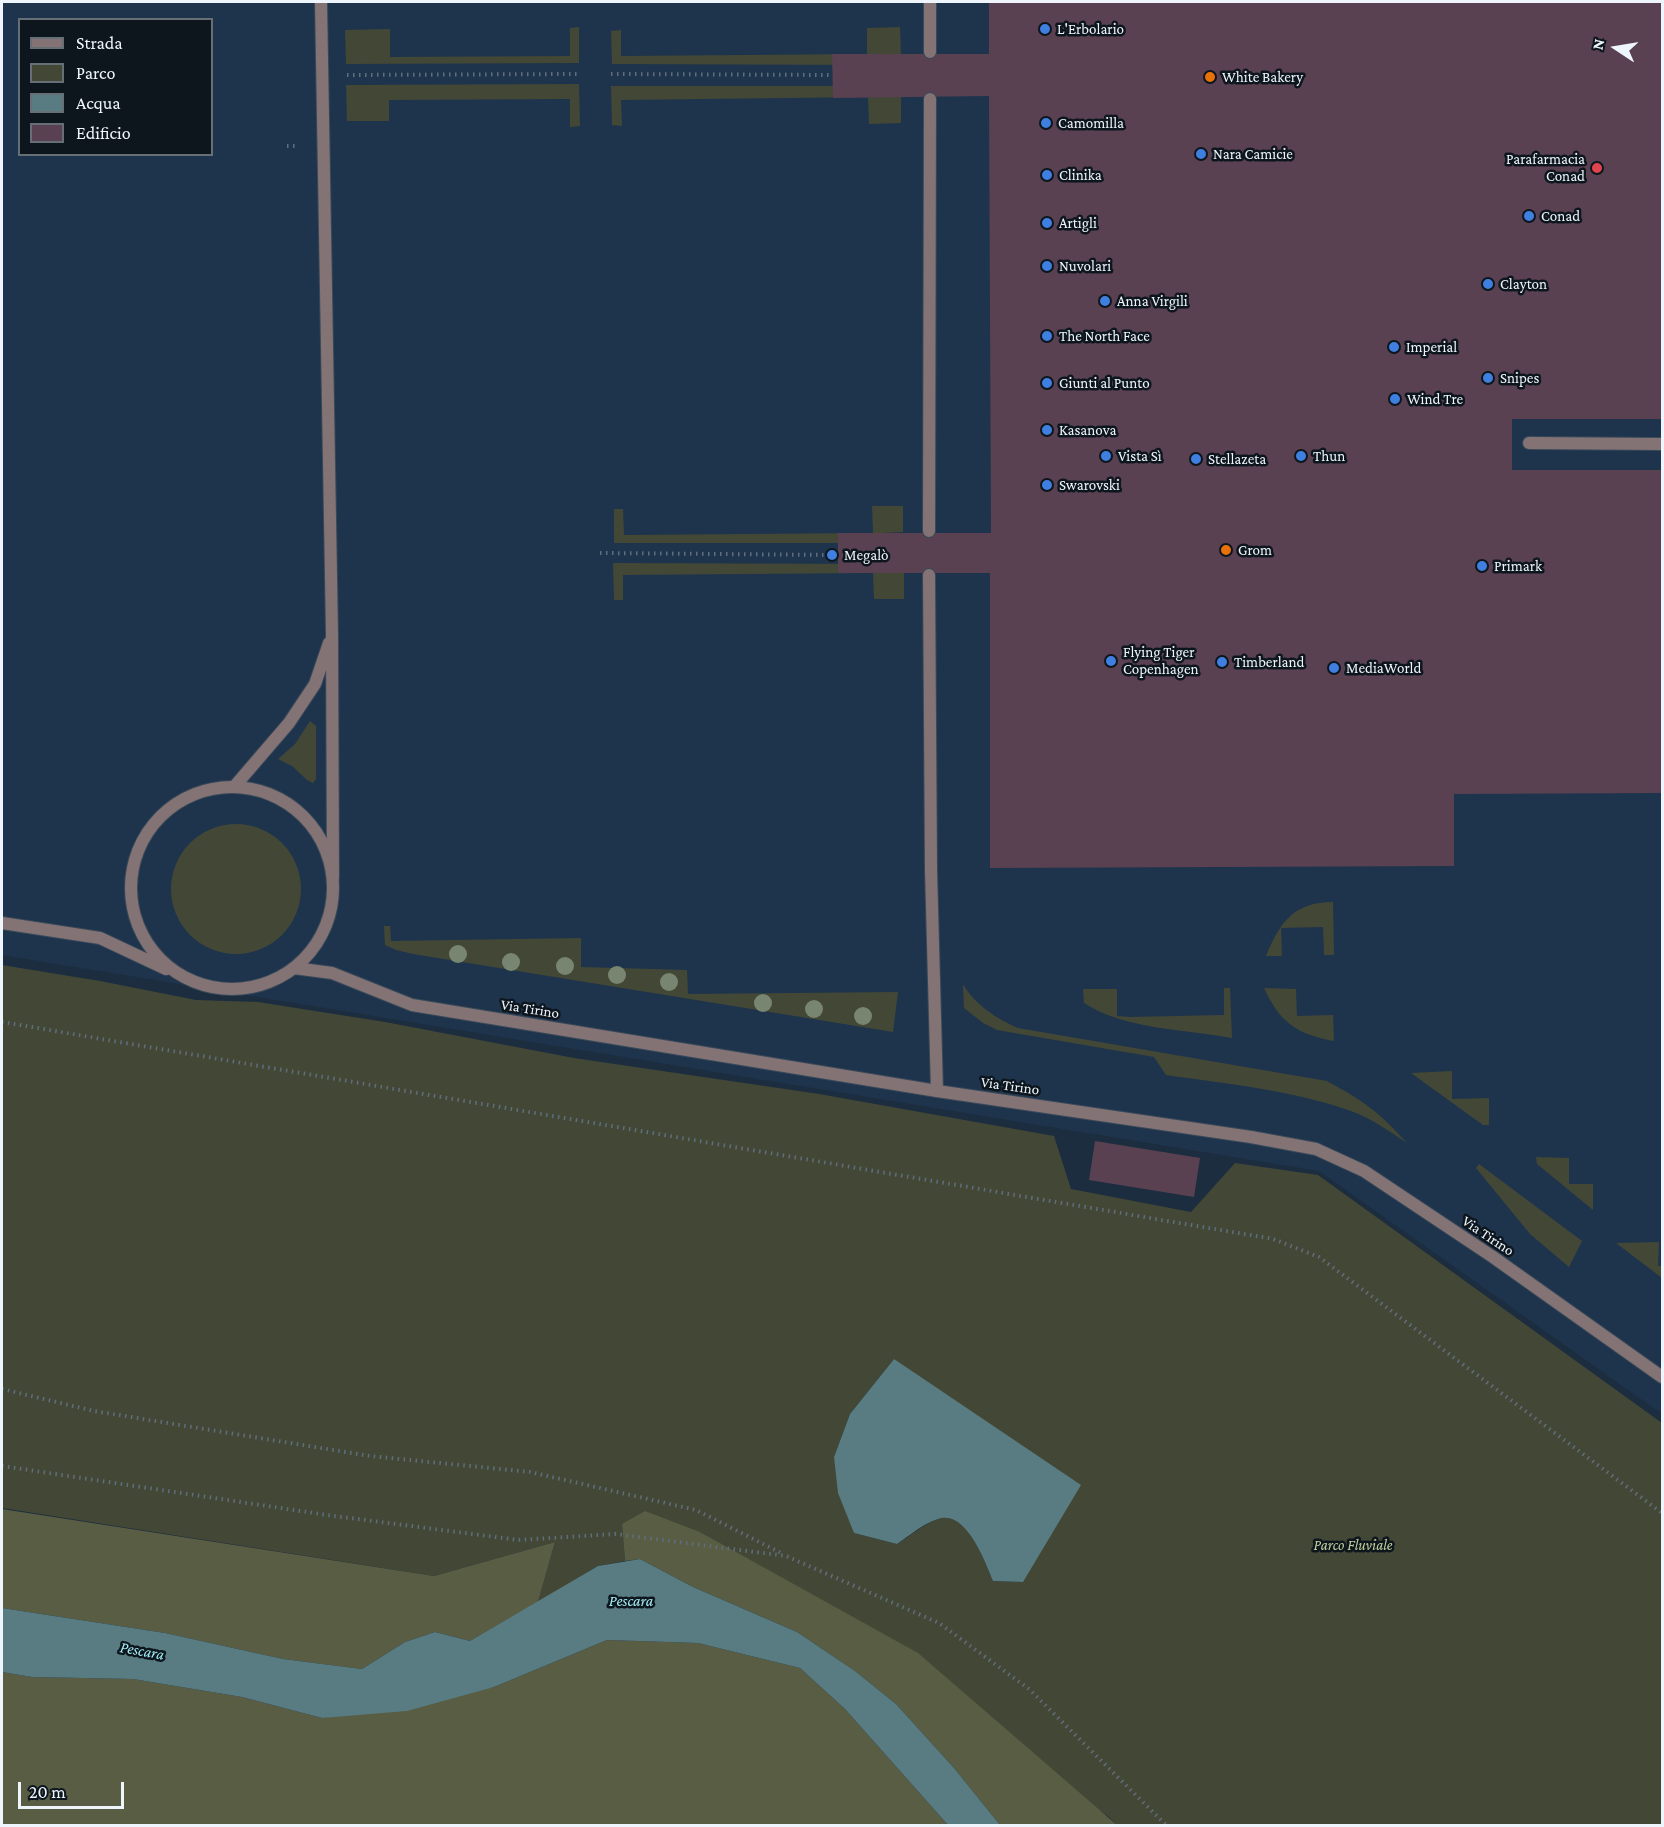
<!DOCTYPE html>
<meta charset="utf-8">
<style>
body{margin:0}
#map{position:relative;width:1664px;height:1827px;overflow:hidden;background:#1c2d3f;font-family:"Crimson Pro",serif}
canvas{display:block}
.frame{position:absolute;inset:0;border:3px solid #eef5fc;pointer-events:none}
.legend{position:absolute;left:18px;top:18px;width:195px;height:138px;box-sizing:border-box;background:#0d151d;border:2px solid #676f76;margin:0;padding:8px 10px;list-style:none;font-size:18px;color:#eef5fc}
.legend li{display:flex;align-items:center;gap:12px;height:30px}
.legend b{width:30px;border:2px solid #676f76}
.north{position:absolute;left:1586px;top:18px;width:60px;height:60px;-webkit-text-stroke:4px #0d151d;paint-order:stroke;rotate:282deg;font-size:16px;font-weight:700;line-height:24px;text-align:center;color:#eef5fc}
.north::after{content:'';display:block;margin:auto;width:21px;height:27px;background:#eef5fc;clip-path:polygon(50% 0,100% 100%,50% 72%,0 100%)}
.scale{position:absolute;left:18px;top:1782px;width:106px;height:27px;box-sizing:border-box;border:3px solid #eef5fc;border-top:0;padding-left:8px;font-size:18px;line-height:21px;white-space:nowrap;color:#eef5fc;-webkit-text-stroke:4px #0d151d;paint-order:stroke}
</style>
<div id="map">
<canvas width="1664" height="1827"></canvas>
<div class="frame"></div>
<ul class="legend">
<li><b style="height:8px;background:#837374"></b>Strada</li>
<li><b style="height:16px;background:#434736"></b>Parco</li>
<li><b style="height:16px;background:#587c81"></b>Acqua</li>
<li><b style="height:16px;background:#594151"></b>Edificio</li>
</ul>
<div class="north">N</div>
<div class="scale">20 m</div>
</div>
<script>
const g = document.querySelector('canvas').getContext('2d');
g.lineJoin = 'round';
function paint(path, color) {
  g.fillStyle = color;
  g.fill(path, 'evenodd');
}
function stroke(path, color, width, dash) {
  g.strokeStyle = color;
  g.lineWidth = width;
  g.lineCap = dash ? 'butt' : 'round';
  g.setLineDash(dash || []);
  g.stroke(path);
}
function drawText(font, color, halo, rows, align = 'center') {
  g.font = font + ' "Crimson Pro",serif';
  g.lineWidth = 5;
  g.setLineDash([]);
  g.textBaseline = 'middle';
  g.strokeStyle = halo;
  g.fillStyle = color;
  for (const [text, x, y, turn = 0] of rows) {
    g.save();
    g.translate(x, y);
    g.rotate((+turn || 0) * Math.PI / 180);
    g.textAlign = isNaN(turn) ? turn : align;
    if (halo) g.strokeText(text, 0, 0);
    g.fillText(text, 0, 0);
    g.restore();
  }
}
paint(new Path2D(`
 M 2,2 L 1662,2 L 1662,1414 L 1319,1171 L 2,955 ZM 20,20 L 212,20 L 212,154 L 20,154 Z`), '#1e344c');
paint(new Path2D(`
 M 579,27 L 579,63 L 346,64 L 345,30 L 390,29 L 390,57 L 570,56 L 570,28 Z
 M 900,27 L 901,54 L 879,54 L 870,65 L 612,64 L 611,31 L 621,30 L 621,56 L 867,54 L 867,28 Z
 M 579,84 L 580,126 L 570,127 L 570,99 L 389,100 L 389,121 L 347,121 L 346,85 Z
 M 611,86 L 869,86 L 901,97 L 901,123 L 869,124 L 868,97 L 621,100 L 622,126 L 612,125 Z
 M 872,506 L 903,506 L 903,532 L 882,533 L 873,543 L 614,543 L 614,509 L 623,509 L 624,535 L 873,533 Z
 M 613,563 L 872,564 L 880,573 L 904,573 L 904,599 L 874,599 L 873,573 L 623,575 L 623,600 L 614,600 Z
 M 310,721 L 316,726 L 316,779 L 313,783 L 307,780 L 292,766 L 278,759 L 295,744 Z
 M171 889a65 65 0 1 1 130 0a65 65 0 1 1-130 0Z
 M 1333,902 L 1334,955 L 1324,955 L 1323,927 L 1281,928 L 1282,956 L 1266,956 C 1280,922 1294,902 1333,902 Z
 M 384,926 L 390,926 L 391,941 L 581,938 L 581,967 L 687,970 L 688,994 L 898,992 L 893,1032 L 413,954 L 396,950 L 385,945 Z
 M 2,965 L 100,981 L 196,1000 L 258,1002 L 385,1022 L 574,1058 L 819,1094 L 1054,1136 L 1071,1189 L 1191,1212 L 1235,1163 L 1318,1175 L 1662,1423 L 1662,1825 L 1117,1825 L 1109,1817 L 758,1566 L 700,1532 L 622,1524 L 625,1561 L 598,1566 L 538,1602 L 555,1542 L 434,1576 L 2,1508 ZM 894,1359 L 1022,1582 L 993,1581 C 985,1562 966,1509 938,1519 C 925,1523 909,1537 897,1544 L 854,1533 L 834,1457 L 850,1414 Z
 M 963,984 C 974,1004 997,1019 1018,1028 L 1327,1081 C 1364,1101 1379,1112 1407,1143 C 1389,1131 1371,1118 1351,1111 C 1292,1090 1227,1084 1166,1075 L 1154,1057 L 997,1030 L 983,1023 L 964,1008 Z
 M 1224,988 L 1230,988 L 1232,1038 C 1184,1029 1126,1030 1084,1003 L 1083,989 L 1117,989 L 1117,1016 L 1130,1017 L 1224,1015 Z
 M 1264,988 L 1296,989 L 1297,1016 L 1333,1015 L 1334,1041 C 1297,1034 1280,1023 1264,988 Z
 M 1452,1071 L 1452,1099 L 1489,1098 L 1489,1125 L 1483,1125 L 1411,1073 Z
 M 1536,1157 L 1569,1158 L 1569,1184 L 1593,1184 L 1593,1210 L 1537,1164 Z
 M 1479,1164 L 1582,1241 L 1569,1267 L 1530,1234 L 1476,1168 Z
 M 1659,1242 L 1658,1266 L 1662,1266 L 1662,1278 L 1616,1243 Z`), '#434736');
paint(new Path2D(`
 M 2,1509 L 434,1576 L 555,1542 L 538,1602 L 470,1641 L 435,1632 L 405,1642 L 362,1669 L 283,1659 L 165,1633 L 2,1608 Z
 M 645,1511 L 700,1532 L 918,1653 L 1117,1825 L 1000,1825 L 954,1768 L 896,1704 L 855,1671 L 797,1632 L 693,1587 L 640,1559 L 625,1561 L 622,1524 Z
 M 607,1640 L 698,1643 L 800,1668 L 845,1709 L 948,1825 L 2,1825 L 2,1672 L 32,1677 L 133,1679 L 242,1697 L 322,1718 L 494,1687 Z`), '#585d43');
paint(new Path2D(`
 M 894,1359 L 1081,1485 L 1023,1582 L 993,1581 C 985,1562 966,1509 938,1519 C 924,1523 909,1536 897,1544 L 854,1533 L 838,1493 L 834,1457 L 850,1414 Z
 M 640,1559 L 693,1587 L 797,1632 L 855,1671 L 896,1704 L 954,1768 L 1000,1825 L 948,1825 L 845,1709 L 800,1668 L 698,1643 L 607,1640 L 494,1687 L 407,1711 L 322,1718 L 242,1697 L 133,1679 L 32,1677 L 2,1672 L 2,1608 L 165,1633 L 283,1659 L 362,1669 L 405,1642 L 435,1632 L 470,1641 L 598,1566 Z`), '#587c81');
paint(new Path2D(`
 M 989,2 L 1662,2 L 1662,419 L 1512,419 L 1512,470 L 1662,470 L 1662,793 L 1454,794 L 1454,866 L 990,868 L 990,573 L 838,573 L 838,533 L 991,533 L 989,96 L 833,98 L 832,54 L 989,54 Z
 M 1095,1141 L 1200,1158 L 1194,1197 L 1089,1180 Z`), '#594151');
const service = new Path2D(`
 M 930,52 L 930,2
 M 1529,443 L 1662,444
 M 929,531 L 930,99
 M 929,575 L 931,870 L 937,1091`);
const minor = new Path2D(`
 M 321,2 L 332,634 L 333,877
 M 234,787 L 289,723 L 315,684 L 329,643`);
const tertiary = new Path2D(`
 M131 888a101 101 0 1 1 202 0a101 101 0 1 1-202 0Z
 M 2,923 L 100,938 L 166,969
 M 294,968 L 332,973 L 412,1005 L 937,1091 L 1251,1137 L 1316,1149 L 1364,1171 L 1493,1257 L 1662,1377`);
stroke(service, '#394959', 14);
stroke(minor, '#394959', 14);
stroke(tertiary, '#394959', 14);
stroke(new Path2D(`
 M 611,74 L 831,75
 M 347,75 L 579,74
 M 287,146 L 299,146
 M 600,553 L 834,555
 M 2,1022 L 1273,1239 L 1319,1257 L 1662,1513
 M 2,1389 L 94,1411 L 370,1456 L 530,1472 L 696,1510 L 783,1554
 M 2,1466 L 327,1515 L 518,1540 L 616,1534 L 786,1556 L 939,1623 L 1029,1689 L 1167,1826`), '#606e7c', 4, [1.5, 4.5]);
stroke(service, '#837374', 12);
stroke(minor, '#837374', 12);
stroke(tertiary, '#837374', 12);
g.fillStyle = '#788671';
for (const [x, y] of [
 [458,954],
 [511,962],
 [565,966],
 [617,975],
 [669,982],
 [763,1003],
 [814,1009],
 [863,1016]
]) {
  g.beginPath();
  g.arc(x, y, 9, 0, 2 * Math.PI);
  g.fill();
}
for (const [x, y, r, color] of [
 [1045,29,6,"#3f7fe0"],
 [1210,77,6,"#e8710a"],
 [1046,123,6,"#3f7fe0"],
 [1201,154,6,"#3f7fe0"],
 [1597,168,6,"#e0444e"],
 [1047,175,6,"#3f7fe0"],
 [1529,216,6,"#3f7fe0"],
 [1047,223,6,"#3f7fe0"],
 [1047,266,6,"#3f7fe0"],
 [1488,284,6,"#3f7fe0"],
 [1105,301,6,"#3f7fe0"],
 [1047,336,6,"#3f7fe0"],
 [1394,347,6,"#3f7fe0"],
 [1488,378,6,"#3f7fe0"],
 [1047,383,6,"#3f7fe0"],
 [1395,399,6,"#3f7fe0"],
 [1047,430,6,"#3f7fe0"],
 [1106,456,6,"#3f7fe0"],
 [1301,456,6,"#3f7fe0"],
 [1196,459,6,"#3f7fe0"],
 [1047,485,6,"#3f7fe0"],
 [1226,550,6,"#e8710a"],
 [832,555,6,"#3f7fe0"],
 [1482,566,6,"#3f7fe0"],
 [1111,661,6,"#3f7fe0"],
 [1222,662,6,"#3f7fe0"],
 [1334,668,6,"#3f7fe0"]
]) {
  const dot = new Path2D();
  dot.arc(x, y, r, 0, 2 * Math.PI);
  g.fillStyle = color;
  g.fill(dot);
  stroke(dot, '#0d151d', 2);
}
drawText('15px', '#eef5fc', '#0d151d', [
 ["L'Erbolario",1057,29],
 ["White Bakery",1222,77],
 ["Camomilla",1058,123],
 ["Nara Camicie",1213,154],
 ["Parafarmacia",1585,159,"right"],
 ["Conad",1585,176,"right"],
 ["Clinika",1059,175],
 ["Conad",1541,216],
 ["Artigli",1059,223],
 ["Nuvolari",1059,266],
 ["Clayton",1500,284],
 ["Anna Virgili",1117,301],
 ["The North Face",1059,336],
 ["Imperial",1406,347],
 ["Snipes",1500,378],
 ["Giunti al Punto",1059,383],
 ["Wind Tre",1407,399],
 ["Kasanova",1059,430],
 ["Vista Sì",1118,456],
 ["Thun",1313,456],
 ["Stellazeta",1208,459],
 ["Swarovski",1059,485],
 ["Grom",1238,550],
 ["Megalò",844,555],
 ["Primark",1494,566],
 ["Flying Tiger",1123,652],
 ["Copenhagen",1123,669],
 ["Timberland",1234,662],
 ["MediaWorld",1346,668]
], 'left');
drawText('15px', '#eef5fc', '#0d151d', [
 ["Via Tirino",530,1009,9],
 ["Via Tirino",1010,1086,8],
 ["Via Tirino",1488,1236,34]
]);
drawText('italic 15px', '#c4cf9a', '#0d151d', [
 ["Parco Fluviale",1353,1545]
]);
drawText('italic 16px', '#a4ecf4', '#0d151d', [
 ["Pescara",631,1601],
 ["Pescara",142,1651,10]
]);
</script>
